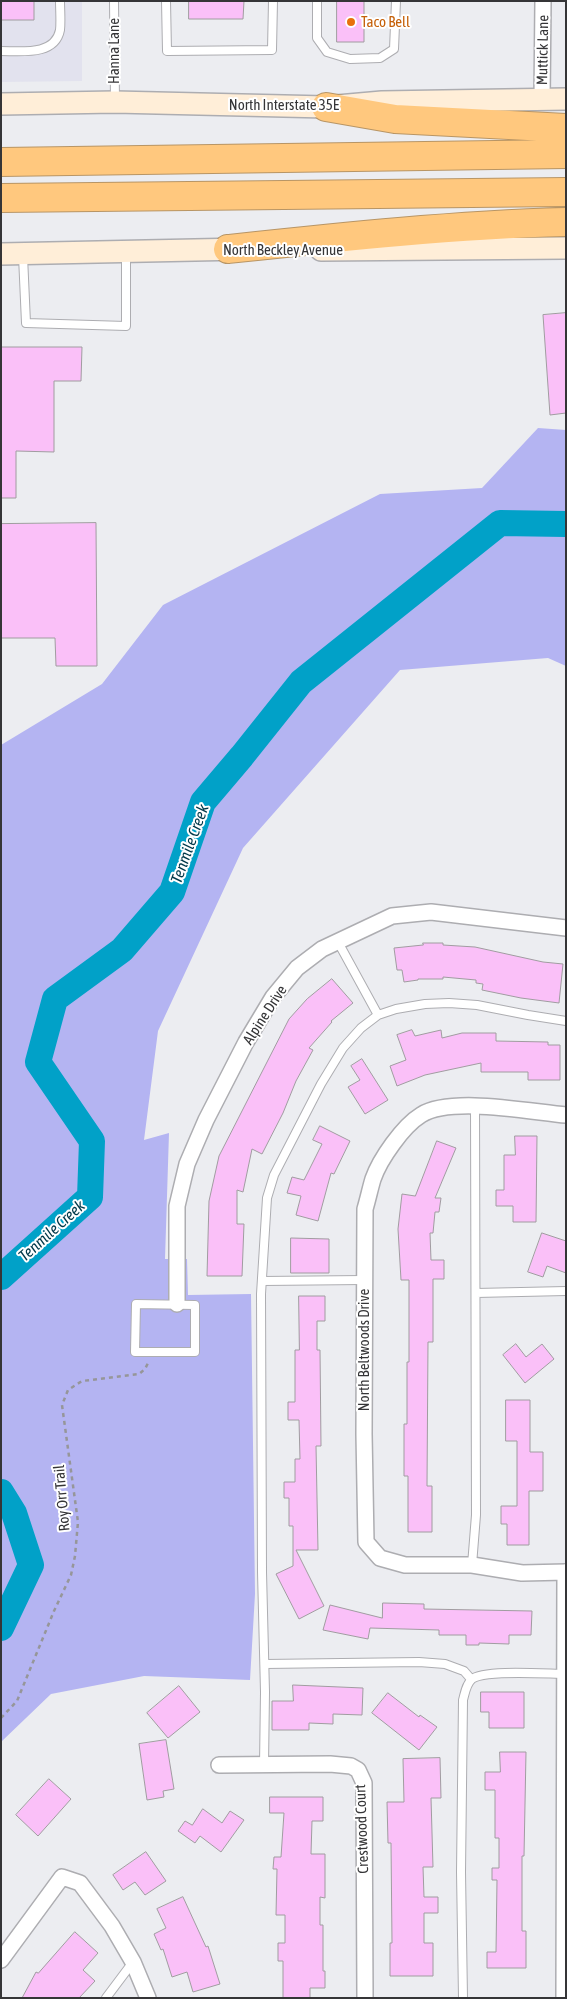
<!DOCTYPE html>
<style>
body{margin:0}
#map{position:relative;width:567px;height:1999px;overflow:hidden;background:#ecedf1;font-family:"Asap Condensed",sans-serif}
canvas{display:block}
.frame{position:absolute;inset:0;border:2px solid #353537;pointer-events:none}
</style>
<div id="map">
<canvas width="567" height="1999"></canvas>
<div class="frame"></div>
</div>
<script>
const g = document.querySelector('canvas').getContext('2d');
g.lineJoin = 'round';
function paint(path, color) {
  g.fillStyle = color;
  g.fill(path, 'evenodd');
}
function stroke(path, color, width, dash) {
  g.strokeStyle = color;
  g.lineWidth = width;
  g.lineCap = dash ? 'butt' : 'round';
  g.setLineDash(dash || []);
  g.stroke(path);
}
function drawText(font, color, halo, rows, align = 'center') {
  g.font = font + ' "Asap Condensed",sans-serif';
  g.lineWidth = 4;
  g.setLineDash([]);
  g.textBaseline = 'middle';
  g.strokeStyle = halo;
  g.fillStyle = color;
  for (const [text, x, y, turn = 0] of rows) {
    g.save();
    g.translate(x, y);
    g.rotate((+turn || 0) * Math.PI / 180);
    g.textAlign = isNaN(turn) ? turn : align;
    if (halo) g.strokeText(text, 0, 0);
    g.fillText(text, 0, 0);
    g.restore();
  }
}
paint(new Path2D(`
 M 1,1 L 82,1 L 82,81 L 1,82 Z`), '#e2e2ee');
paint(new Path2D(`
 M 538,428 L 566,430 L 566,666 L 548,658 L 400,670 L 243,848 L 158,1031 L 144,1140 L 169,1133 L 165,1259 L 187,1259 L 188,1295 L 251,1294 L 255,1594 L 250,1680 L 144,1676 L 51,1694 L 1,1742 L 1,745 L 102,684 L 163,605 L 380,494 L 482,488 Z`), '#b4b4f2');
stroke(new Path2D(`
 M 1,1277 L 90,1197 L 92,1141 L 38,1062 L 55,999 L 122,950 L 172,892 L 203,802 L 242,756 L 301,682 L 500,523 L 566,524
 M 1,1492 L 14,1513 L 31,1565 L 1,1628`), '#01a1c8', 26);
const building = new Path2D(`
 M 1,1 L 34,1 L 34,20 L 1,20 Z
 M 189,1 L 244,1 L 243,19 L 189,19 Z
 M 337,1 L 364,1 L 364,42 L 337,42 Z
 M 566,313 L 566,413 L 550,415 L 543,315 Z
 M 1,347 L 82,347 L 81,381 L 54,381 L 54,452 L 16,451 L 16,498 L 1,498 Z
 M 96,523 L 97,666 L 56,666 L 55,638 L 1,638 L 1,524 Z
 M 423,943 L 443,943 L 443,945 L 475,947 L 543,962 L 563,964 L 559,1003 L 521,998 L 482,990 L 483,984 L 476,983 L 476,980 L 443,977 L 443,979 L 418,979 L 418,980 L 404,982 L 402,970 L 397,970 L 394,948 L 423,945 Z
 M 332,979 L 353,1003 L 331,1021 L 332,1022 L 309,1048 L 313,1050 L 296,1081 L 283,1113 L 262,1154 L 252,1149 L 243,1192 L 237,1190 L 237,1224 L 244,1224 L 242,1276 L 207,1276 L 209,1201 L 219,1156 L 289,1019 L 307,999 Z
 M 412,1030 L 415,1036 L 441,1030 L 442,1038 L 462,1033 L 496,1033 L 496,1041 L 548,1042 L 548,1045 L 560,1045 L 560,1080 L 528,1080 L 528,1072 L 481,1072 L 481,1063 L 425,1075 L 397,1086 L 390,1066 L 406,1060 L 397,1035 Z
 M 362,1059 L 388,1100 L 365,1114 L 348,1087 L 360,1080 L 351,1066 Z
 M 320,1126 L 350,1141 L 334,1174 L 331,1173 L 318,1221 L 296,1215 L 301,1196 L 287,1193 L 292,1177 L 304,1180 L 322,1144 L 313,1140 Z
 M 515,1136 L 537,1136 L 536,1222 L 513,1222 L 513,1206 L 496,1206 L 496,1190 L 504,1190 L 504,1155 L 515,1155 Z
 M 437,1141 L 456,1148 L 435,1198 L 441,1198 L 439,1212 L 435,1212 L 433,1233 L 430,1233 L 431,1260 L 444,1260 L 444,1279 L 433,1279 L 433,1342 L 428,1342 L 427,1486 L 432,1486 L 432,1532 L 408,1532 L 408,1476 L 404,1476 L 404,1424 L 407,1424 L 407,1362 L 409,1362 L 409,1280 L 401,1280 L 398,1229 L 402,1194 L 415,1196 Z
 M 542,1233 L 566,1241 L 566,1273 L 547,1266 L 543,1277 L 528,1272 Z
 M 291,1238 L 329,1239 L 329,1273 L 291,1273 Z
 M 299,1296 L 325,1296 L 325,1321 L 317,1321 L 317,1350 L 320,1350 L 321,1446 L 316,1446 L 318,1550 L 296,1550 L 324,1606 L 299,1619 L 276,1574 L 293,1566 L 293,1526 L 289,1526 L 289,1498 L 284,1498 L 284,1482 L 295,1482 L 295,1459 L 300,1459 L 299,1420 L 288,1420 L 288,1402 L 295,1402 L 295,1350 L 299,1350 Z
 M 516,1344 L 526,1357 L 542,1344 L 554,1359 L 525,1383 L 503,1355 Z
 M 506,1400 L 530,1400 L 530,1452 L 543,1452 L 543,1491 L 529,1491 L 529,1545 L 507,1545 L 507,1524 L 501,1524 L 501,1506 L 517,1506 L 517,1441 L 506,1441 Z
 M 383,1603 L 424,1604 L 424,1609 L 532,1611 L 531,1635 L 509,1635 L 509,1644 L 479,1643 L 479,1645 L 466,1645 L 466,1635 L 439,1635 L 439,1630 L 370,1628 L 368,1639 L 323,1630 L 330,1605 L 382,1618 Z
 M 293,1685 L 363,1688 L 362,1715 L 333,1714 L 333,1724 L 309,1723 L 309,1730 L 272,1730 L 272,1701 L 293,1701 Z
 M 179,1686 L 200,1712 L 168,1738 L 147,1713 Z
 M 481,1692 L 524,1692 L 524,1728 L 489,1728 L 489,1712 L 481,1712 Z
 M 388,1693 L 419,1717 L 420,1715 L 437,1727 L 419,1750 L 372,1713 Z
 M 166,1740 L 174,1789 L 163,1791 L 164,1797 L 147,1800 L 139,1744 Z
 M 500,1752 L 526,1752 L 524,1856 L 522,1856 L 522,1931 L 526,1931 L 526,1968 L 487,1968 L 487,1952 L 496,1952 L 497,1880 L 492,1880 L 492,1868 L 499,1868 L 499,1838 L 495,1838 L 495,1790 L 485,1790 L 485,1772 L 500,1772 Z
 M 440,1758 L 441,1798 L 431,1798 L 433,1867 L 423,1867 L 424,1897 L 438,1897 L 438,1913 L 424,1913 L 424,1943 L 433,1943 L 433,1976 L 390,1976 L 390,1943 L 392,1943 L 391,1843 L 388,1843 L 387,1802 L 404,1802 L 403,1759 Z
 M 49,1779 L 71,1799 L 38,1836 L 16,1815 Z
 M 270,1797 L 323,1797 L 323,1821 L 312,1821 L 311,1854 L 325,1854 L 325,1898 L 320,1897 L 320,1925 L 323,1925 L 323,1971 L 325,1971 L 325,1988 L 310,1988 L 310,1998 L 283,1998 L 283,1961 L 278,1961 L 278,1943 L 285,1943 L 285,1915 L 276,1915 L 277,1869 L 273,1869 L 274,1857 L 281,1857 L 284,1813 L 270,1813 Z
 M 203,1809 L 222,1823 L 230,1811 L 244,1820 L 221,1852 L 200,1836 L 195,1843 L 178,1831 L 185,1821 L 192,1825 Z
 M 146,1852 L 166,1881 L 145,1895 L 135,1882 L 123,1890 L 113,1875 Z
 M 183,1897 L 206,1947 L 208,1946 L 220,1984 L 193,1992 L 187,1972 L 172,1977 L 163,1949 L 161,1950 L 154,1934 L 166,1928 L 157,1909 Z
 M 75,1932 L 98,1953 L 83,1970 L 95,1981 L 79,1998 L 22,1998 L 36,1972 L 38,1973 Z`);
paint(building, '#fac0f8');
stroke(building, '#a09ca0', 1);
const service = new Path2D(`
 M 114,1 L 115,102
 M 166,1 L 167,51 L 272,50 L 273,1
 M 317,1 L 317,38 L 327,52 L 350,59 L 380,58 L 394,49 L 396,1
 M 1,51 C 21,51 55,56 60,30 C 61,21 60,10 60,1
 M 23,256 L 26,323 L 126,326 L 126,252
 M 338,942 L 378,1015
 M 262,1281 L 364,1280
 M 476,1293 L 566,1291
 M 136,1304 L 195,1305 L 195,1352 L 135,1352 Z
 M 472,1565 L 476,1515 L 475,1106
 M 265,1664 L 419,1662 L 445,1664 L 464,1671 L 471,1679
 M 264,1765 L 265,1692 L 262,1572 L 261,1294 L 267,1198 L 274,1175 L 321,1084 L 343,1048 L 361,1028 L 378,1015 L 396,1009 L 425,1004 L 449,1003 L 477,1005 L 528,1015 L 566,1021
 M 106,1998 L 133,1962
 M 463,1998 L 461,1872 L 463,1700 C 465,1693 466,1684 472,1679 C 484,1669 548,1674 566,1674`);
const minor = new Path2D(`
 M 542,99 L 543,1
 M 566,1115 C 531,1112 451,1096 421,1115 C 403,1126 380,1159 373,1179 C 370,1189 368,1199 365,1209 L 364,1434 L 366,1542 L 380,1558 L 405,1565 L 472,1565 L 522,1573 L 566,1572
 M 177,1304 L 177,1206 L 187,1164 L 206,1120 L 246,1042 L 273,997 L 297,968 L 322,949 L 392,916 L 431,912 L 566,928
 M 219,1765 L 330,1764 L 351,1766 L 358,1770 L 364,1783 L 365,1998
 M 1,1960 L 62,1877 L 80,1883 L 112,1926 L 133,1962 L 148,1998
 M 564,1998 L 565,1572`);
const secondary = new Path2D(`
 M 1,104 L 115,102 L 326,107 L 382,102 L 566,99
 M 321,250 L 566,248
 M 1,254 L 243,249`);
const motorway = new Path2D(`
 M 326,107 L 395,119 L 566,128
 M 1,162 L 566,154
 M 1,198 L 566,192
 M 228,249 C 341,237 453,225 566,222`);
stroke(service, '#adadb1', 10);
stroke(minor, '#adadb1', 18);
stroke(secondary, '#adadb1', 24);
stroke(motorway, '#b89565', 30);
stroke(new Path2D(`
 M 1,1718 L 17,1701 L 54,1611 L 71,1575 L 75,1556 L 78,1522 L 62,1405 L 68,1390 L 82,1381 L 139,1374 L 145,1369 L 148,1363`), '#969699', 2.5, [4, 4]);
stroke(service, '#fff', 8);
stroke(minor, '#fff', 15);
stroke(secondary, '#ffeed8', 21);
stroke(motorway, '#ffc87e', 28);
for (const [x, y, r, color] of [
 [351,22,5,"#e8710a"]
]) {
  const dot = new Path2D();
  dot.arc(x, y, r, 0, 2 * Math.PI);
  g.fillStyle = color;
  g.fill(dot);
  stroke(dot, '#fff', 2);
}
drawText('15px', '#c56008', '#fff', [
 ["Taco Bell",361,22]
], 'left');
drawText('15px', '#353537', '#fff', [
 ["Muttick Lane",543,50,-89],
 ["Hanna Lane",114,51,-90],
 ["North Interstate 35E",284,105],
 ["North Beckley Avenue",283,250],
 ["Alpine Drive",265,1015,-57],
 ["North Beltwoods Drive",364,1350,-90],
 ["Roy Orr Trail",62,1498,-95],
 ["Crestwood Court",362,1829,-92]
]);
drawText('italic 16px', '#003849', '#fff', [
 ["Tenmile Creek",190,844,-70],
 ["Tenmile Creek",52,1231,-42]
]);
</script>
